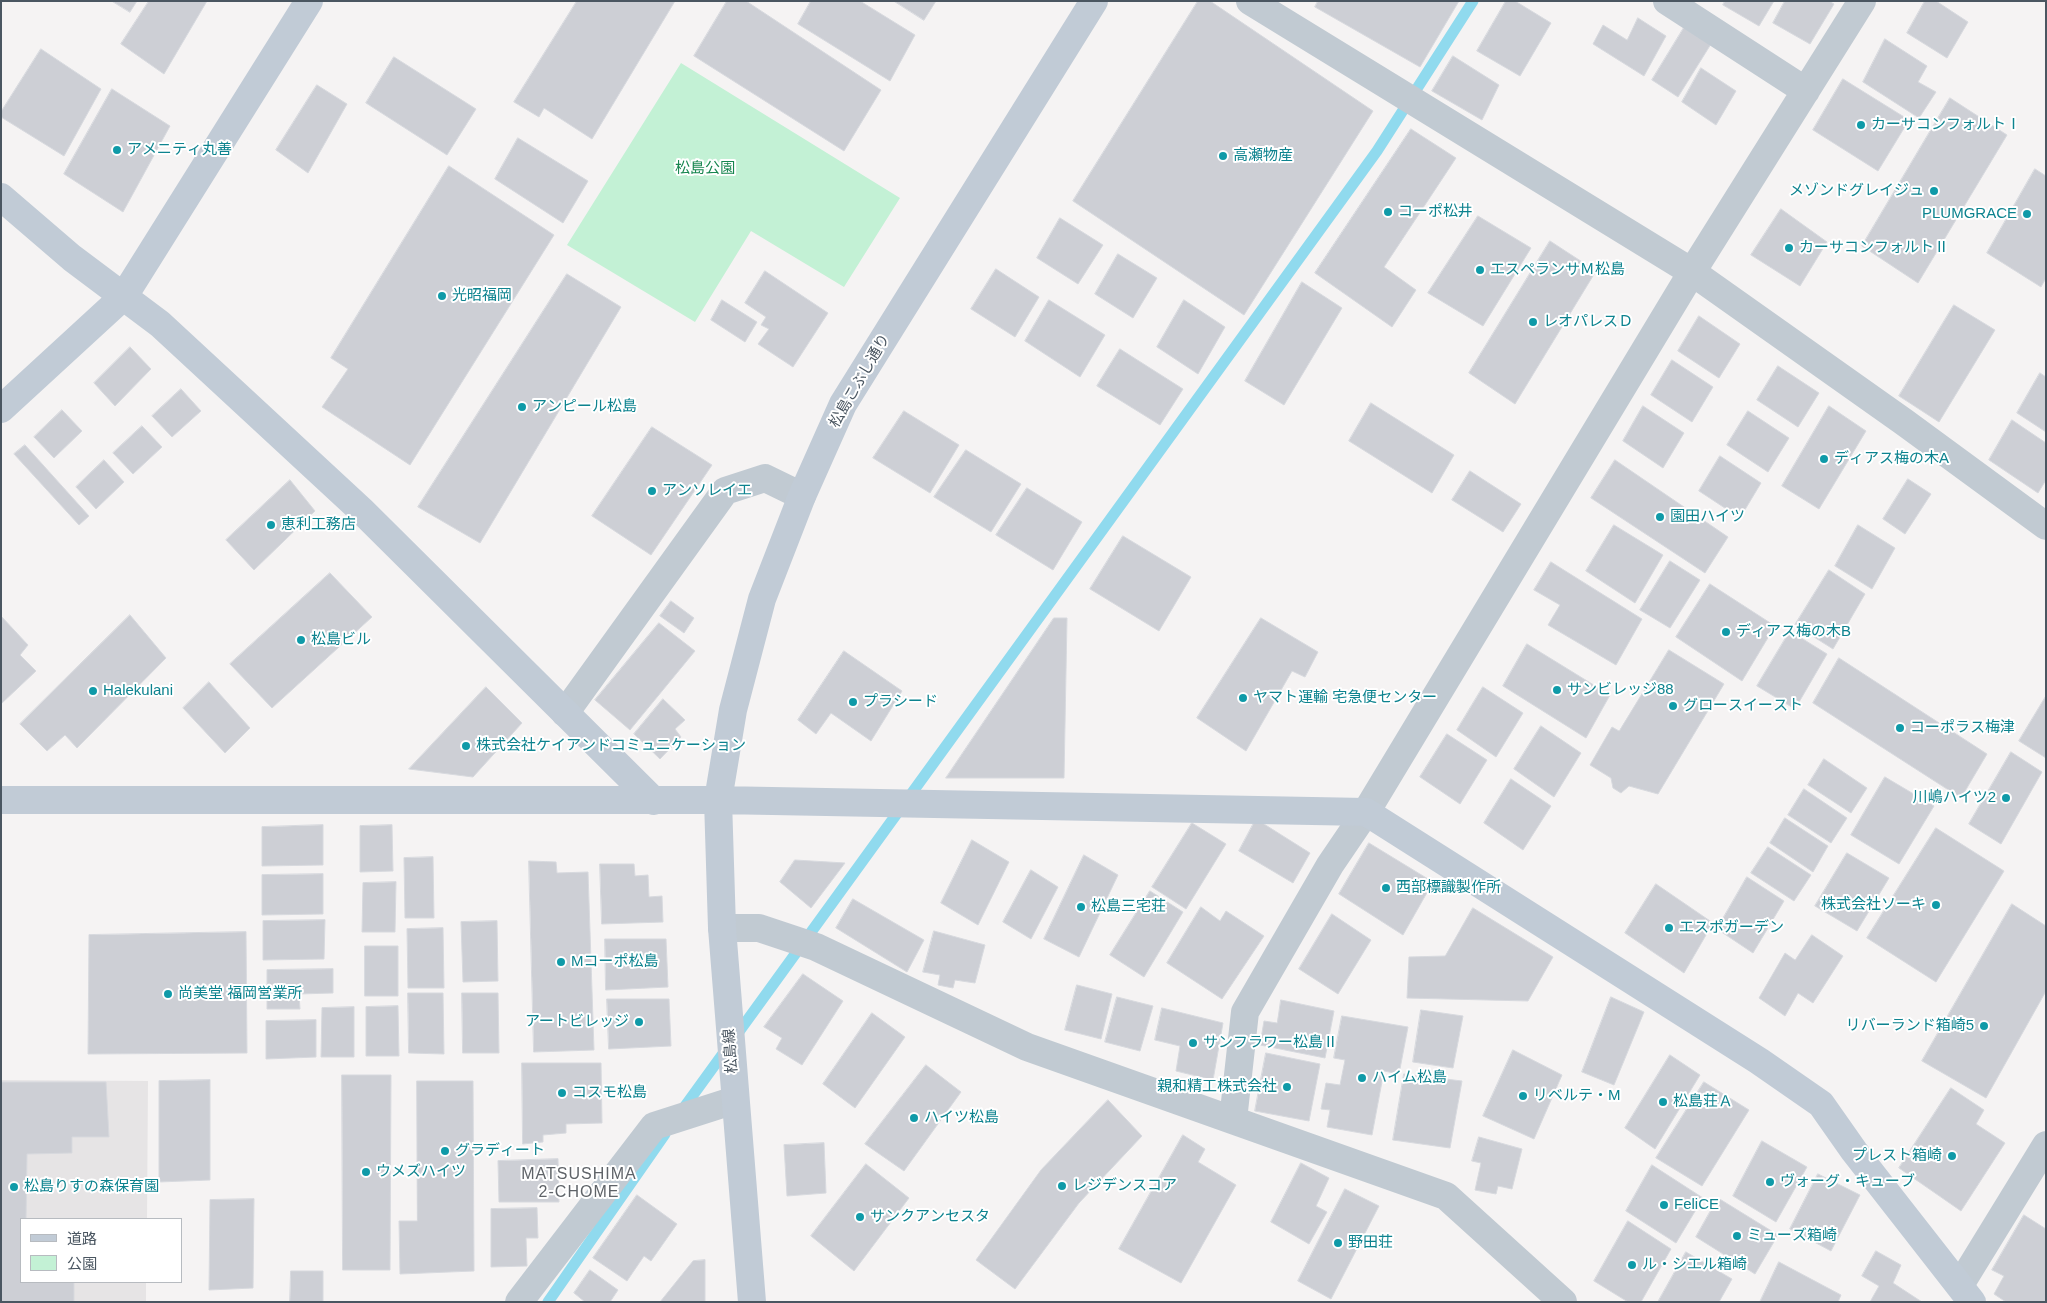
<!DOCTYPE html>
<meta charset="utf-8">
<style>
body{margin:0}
#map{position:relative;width:2047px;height:1303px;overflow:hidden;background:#f5f3f3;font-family:Arial,"Noto Sans JP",sans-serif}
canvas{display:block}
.frame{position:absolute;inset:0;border:2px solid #4a5661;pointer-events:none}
.legend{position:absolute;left:20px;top:1218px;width:162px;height:65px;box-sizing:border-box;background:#fff;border:1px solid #b7bbc0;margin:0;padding:6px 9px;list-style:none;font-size:15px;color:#4a5661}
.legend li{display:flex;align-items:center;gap:10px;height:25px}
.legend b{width:25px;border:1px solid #b7bbc0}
</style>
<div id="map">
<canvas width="2047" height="1303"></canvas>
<div class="frame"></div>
<ul class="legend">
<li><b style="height:6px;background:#c1cbd6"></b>道路</li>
<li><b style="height:14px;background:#c3f1d5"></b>公園</li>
</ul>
</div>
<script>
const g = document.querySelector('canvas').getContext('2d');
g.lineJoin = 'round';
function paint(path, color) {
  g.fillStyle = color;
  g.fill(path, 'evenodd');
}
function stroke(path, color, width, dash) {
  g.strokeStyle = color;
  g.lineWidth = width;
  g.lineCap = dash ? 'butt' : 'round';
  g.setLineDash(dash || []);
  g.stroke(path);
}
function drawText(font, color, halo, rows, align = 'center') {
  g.font = font + ' Arial,"Noto Sans JP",sans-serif';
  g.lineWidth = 4;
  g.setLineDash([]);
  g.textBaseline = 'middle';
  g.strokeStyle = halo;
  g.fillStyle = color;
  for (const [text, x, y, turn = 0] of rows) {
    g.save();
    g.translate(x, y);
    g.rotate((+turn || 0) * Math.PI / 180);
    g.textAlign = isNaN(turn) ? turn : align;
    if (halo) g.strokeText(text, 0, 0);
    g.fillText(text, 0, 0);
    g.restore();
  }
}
paint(new Path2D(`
 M 1,1080 L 148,1081 L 147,1219 L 21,1219 L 21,1282 L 146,1282 L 146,1302 L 1,1302 Z`), '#e6e4e5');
paint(new Path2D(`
 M 681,63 L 900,198 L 844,287 L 751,231 L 695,322 L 567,245 Z`), '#c3f1d5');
stroke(new Path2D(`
 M 680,1113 L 1377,151 L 1473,1
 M 548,1302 L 665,1134`), '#90daee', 11);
const building = new Path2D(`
 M 112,1 L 137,1 L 130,12 Z
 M 149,1 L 207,1 L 164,74 L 121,44 Z
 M 577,1 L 675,1 L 592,139 L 544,108 L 539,117 L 514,102 Z
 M 727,1 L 746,1 L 881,90 L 844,151 L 694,56 Z
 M 811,1 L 860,1 L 915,35 L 890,81 L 798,24 Z
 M 894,1 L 936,1 L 924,20 Z
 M 1198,1 L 1210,1 L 1373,111 L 1244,315 L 1073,201 Z
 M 1318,1 L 1459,1 L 1420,67 L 1315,7 Z
 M 1506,1 L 1515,1 L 1551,23 L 1520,76 L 1477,51 Z
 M 1725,1 L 1774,1 L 1759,26 L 1723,5 Z
 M 1785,1 L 1829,1 L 1834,4 L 1810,44 L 1773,23 Z
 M 1925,1 L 1936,1 L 1968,22 L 1947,58 L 1907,33 Z
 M 1638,18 L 1666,36 L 1644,76 L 1593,44 L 1603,25 L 1627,40 Z
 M 1685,26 L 1711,44 L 1678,97 L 1652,80 Z
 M 1885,39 L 1927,66 L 1918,82 L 1936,92 L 1919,118 L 1863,82 Z
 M 41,49 L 101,89 L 64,156 L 1,117 L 1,112 Z
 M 1453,56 L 1499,85 L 1482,120 L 1432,91 Z
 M 394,57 L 476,109 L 447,155 L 366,103 Z
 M 1701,68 L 1736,91 L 1716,125 L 1682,102 Z
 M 1843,79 L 1909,120 L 1878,171 L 1813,130 Z
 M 317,85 L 347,104 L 308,173 L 276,150 Z
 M 112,89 L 170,126 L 123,212 L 64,174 Z
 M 1950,98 L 2007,135 L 1918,283 L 1862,246 Z
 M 1411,129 L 1456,158 L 1384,267 L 1416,290 L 1392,327 L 1315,273 Z
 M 518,138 L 588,181 L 563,223 L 495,179 Z
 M 449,166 L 554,235 L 410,465 L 322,407 L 348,369 L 331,358 Z
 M 2035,169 L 2046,176 L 2046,278 L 2041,287 L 1987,253 Z
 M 1781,209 L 1827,242 L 1800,286 L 1751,255 Z
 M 1478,216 L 1531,248 L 1483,326 L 1428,293 Z
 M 1060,218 L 1103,245 L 1078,284 L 1037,258 Z
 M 1550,241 L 1596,271 L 1515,404 L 1469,373 Z
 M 1118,254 L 1157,278 L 1133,318 L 1095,294 Z
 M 996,269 L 1039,297 L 1015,337 L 971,309 Z
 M 765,271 L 828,313 L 793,367 L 758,344 L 769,329 L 761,325 L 766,317 L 745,303 Z
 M 567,274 L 621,307 L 480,543 L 418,507 Z
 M 1302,282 L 1342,308 L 1284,405 L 1245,381 Z
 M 722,300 L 757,322 L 745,342 L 711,320 Z
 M 1049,300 L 1105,335 L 1080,377 L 1025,341 Z
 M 1184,300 L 1225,327 L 1198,374 L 1157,347 Z
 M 1954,305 L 1995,330 L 1939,422 L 1899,396 Z
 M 1699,316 L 1740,344 L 1719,378 L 1678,351 Z
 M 130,347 L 151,369 L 115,406 L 94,383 Z
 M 1120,349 L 1183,389 L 1160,425 L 1097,386 Z
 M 1672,360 L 1713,387 L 1692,422 L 1651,395 Z
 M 1778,366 L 1819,393 L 1798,427 L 1757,400 Z
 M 2040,373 L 2046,377 L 2046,432 L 2017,413 Z
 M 181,389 L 201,411 L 172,437 L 152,416 Z
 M 1371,403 L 1454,455 L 1432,493 L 1349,441 Z
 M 1643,406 L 1684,433 L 1663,468 L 1623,441 Z
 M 1829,406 L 1866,431 L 1819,509 L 1782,486 Z
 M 62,410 L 82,431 L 54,458 L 34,437 Z
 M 904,411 L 959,445 L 930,493 L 873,458 Z
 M 1748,411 L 1789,438 L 1768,472 L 1727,445 Z
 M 2012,420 L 2046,443 L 2046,480 L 2038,493 L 1989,460 Z
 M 142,426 L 162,447 L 133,474 L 113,453 Z
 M 652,427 L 712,465 L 651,555 L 592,516 Z
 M 25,445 L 89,516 L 79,525 L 14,454 Z
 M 966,450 L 1021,484 L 991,532 L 934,497 Z
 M 1720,456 L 1761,483 L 1740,518 L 1699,491 Z
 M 104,460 L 124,482 L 96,509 L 76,487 Z
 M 1615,460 L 1728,537 L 1705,573 L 1591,498 Z
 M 1470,471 L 1521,504 L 1503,532 L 1452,500 Z
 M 1908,479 L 1931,494 L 1905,534 L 1883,519 Z
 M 290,480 L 315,511 L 254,570 L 226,540 Z
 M 1027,488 L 1082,522 L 1053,570 L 996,535 Z
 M 1614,525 L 1663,555 L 1635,603 L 1586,571 Z
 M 1858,525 L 1895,548 L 1872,589 L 1835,566 Z
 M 1123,536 L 1191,577 L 1159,631 L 1090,589 Z
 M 1670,561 L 1700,580 L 1670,628 L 1640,610 Z
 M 1551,562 L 1642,619 L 1616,665 L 1548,625 L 1560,605 L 1534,590 Z
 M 1829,570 L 1865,594 L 1833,649 L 1795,625 Z
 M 330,573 L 372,617 L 272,708 L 230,664 Z
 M 1710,584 L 1775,626 L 1742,681 L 1676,637 Z
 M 671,601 L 694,618 L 684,633 L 660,616 Z
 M 130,615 L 166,658 L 77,748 L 65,735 L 47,751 L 20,724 Z
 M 1,616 L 28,645 L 20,655 L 36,671 L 1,704 Z
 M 1054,618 L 1067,618 L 1064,778 L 946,778 Z
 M 1261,618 L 1318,652 L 1305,677 L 1292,671 L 1246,751 L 1197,718 Z
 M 659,623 L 695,651 L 630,730 L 595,700 Z
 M 1790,631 L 1827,654 L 1795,709 L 1757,686 Z
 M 1527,644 L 1610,695 L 1586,738 L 1503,686 Z
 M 1669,650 L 1724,684 L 1658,794 L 1629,786 L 1621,793 L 1613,788 L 1611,778 L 1590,765 L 1612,727 L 1619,731 Z
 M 844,651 L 902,691 L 871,741 L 831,713 L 816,734 L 798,720 Z
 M 1839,658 L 1987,754 L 1961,798 L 1813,703 Z
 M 209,682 L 250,728 L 225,753 L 183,708 Z
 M 486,687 L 522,723 L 473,777 L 409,769 Z
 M 1483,687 L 1523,713 L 1496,757 L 1457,730 Z
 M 2046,696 L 2046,758 L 2019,741 Z
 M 663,699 L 685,720 L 675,729 L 681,737 L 660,759 L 634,734 Z
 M 1541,726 L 1581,753 L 1554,797 L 1514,769 Z
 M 1447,734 L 1487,760 L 1460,804 L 1420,777 Z
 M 2011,752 L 2042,772 L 2001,844 L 1969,824 Z
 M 1824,759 L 1867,788 L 1851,813 L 1808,785 Z
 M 1885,777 L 1934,806 L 1899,864 L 1851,835 Z
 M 1511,779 L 1551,806 L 1523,850 L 1484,823 Z
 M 1804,789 L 1847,818 L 1831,843 L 1788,815 Z
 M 1785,818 L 1828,846 L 1813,872 L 1770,843 Z
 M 1256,819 L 1310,853 L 1293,883 L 1239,851 Z
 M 1192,823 L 1226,844 L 1186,909 L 1152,887 Z
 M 323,825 L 323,865 L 262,866 L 262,827 Z
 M 392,825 L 393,871 L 360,872 L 360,826 Z
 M 1936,828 L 2004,871 L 1936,982 L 1867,938 Z
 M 972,840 L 1009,862 L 978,925 L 941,903 Z
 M 1369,843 L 1433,882 L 1403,935 L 1339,894 Z
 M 1768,847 L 1811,875 L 1794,901 L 1751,873 Z
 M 1847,853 L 1889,878 L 1857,931 L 1815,906 Z
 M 1084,855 L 1118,875 L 1079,957 L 1044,939 Z
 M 433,857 L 434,918 L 405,918 L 404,858 Z
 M 795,860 L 845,863 L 811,908 L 780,882 Z
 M 529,861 L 556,862 L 557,873 L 588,872 L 594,1050 L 534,1052 Z
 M 600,864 L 634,864 L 635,876 L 648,875 L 649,897 L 662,896 L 663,922 L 602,924 Z
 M 1031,870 L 1058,887 L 1031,939 L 1003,922 Z
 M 323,874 L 323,914 L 262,915 L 262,875 Z
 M 1747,877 L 1784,901 L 1753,953 L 1717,929 Z
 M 396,882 L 395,932 L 362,932 L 363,883 Z
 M 1656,884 L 1713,923 L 1684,973 L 1625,933 Z
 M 1150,891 L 1183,912 L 1144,977 L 1110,955 Z
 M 853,899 L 924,940 L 907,972 L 836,928 Z
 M 2012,904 L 2046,926 L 2046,991 L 1986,1098 L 1922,1061 Z
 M 1201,907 L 1220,921 L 1226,911 L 1264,936 L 1222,999 L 1167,963 Z
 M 1473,908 L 1553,957 L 1528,1001 L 1407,998 L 1409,957 L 1445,956 Z
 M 1332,914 L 1371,940 L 1338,994 L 1299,969 Z
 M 325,920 L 324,959 L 263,960 L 263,921 Z
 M 497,921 L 498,981 L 463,982 L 461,922 Z
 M 443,928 L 444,988 L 408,988 L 407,929 Z
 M 934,931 L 985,945 L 975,983 L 955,980 L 953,988 L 938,985 L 940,975 L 923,972 Z
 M 246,932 L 247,1053 L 88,1054 L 89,935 Z
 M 1812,935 L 1843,956 L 1813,1003 L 1798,993 L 1785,1016 L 1759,998 L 1785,953 L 1795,960 Z
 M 605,939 L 666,939 L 668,987 L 606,990 Z
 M 365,946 L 398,946 L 398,996 L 365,996 Z
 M 333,969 L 333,993 L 299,994 L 300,1009 L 267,1009 L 267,970 Z
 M 803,974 L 843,1001 L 802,1065 L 776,1049 L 782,1038 L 764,1027 Z
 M 1077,985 L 1112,994 L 1101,1039 L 1065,1030 Z
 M 408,993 L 443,993 L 444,1054 L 409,1053 Z
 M 462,993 L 498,993 L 499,1053 L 463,1053 Z
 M 1117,997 L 1153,1006 L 1140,1051 L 1105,1042 Z
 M 1611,997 L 1644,1012 L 1614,1085 L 1582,1072 Z
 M 607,999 L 669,999 L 671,1046 L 609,1049 Z
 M 1281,1000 L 1334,1011 L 1325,1058 L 1260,1045 L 1264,1021 L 1277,1023 Z
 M 398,1006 L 399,1056 L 366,1056 L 366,1007 Z
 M 354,1007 L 354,1057 L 321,1057 L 322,1008 Z
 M 1162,1008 L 1223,1023 L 1213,1080 L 1176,1071 L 1180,1046 L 1155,1040 Z
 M 1421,1010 L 1463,1016 L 1453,1068 L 1413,1062 Z
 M 872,1013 L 905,1037 L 855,1108 L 823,1084 Z
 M 1342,1016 L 1408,1027 L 1399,1074 L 1384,1071 L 1372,1135 L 1327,1127 L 1330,1110 L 1321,1109 L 1326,1083 L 1340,1085 L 1345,1060 L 1334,1058 Z
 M 316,1020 L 316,1057 L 266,1059 L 266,1021 Z
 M 1513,1050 L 1562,1075 L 1534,1139 L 1483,1116 Z
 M 1266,1053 L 1320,1064 L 1309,1121 L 1255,1111 Z
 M 1670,1055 L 1700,1075 L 1655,1149 L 1625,1128 Z
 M 522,1063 L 601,1063 L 602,1123 L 566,1124 L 566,1133 L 543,1135 L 543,1142 L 523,1144 Z
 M 926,1065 L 961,1092 L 904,1171 L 865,1144 Z
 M 1404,1074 L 1462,1081 L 1450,1148 L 1393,1140 Z
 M 342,1075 L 391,1075 L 390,1270 L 343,1270 Z
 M 210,1080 L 210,1180 L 159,1182 L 159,1081 Z
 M 417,1081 L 473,1081 L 474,1271 L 400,1274 L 399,1221 L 417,1221 Z
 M 1,1082 L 106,1082 L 109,1137 L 72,1137 L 72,1153 L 27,1154 L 26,1219 L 21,1219 L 21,1282 L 74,1282 L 74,1302 L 1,1302 Z
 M 1704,1082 L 1749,1110 L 1702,1186 L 1656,1158 Z
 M 1951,1088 L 1984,1110 L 1976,1124 L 2005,1143 L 1961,1211 L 1899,1168 Z
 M 1108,1100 L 1142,1136 L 1079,1203 L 1015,1289 L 976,1260 L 1041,1170 Z
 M 1183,1135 L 1205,1149 L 1198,1162 L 1236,1185 L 1181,1283 L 1119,1249 Z
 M 1479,1137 L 1522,1149 L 1512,1189 L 1498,1186 L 1496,1194 L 1475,1190 L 1481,1163 L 1472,1161 Z
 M 1762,1141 L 1807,1167 L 1776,1222 L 1733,1196 Z
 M 824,1143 L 826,1193 L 787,1196 L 784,1145 Z
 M 558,1159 L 559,1202 L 499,1202 L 498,1161 Z
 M 1301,1163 L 1329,1178 L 1316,1206 L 1327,1212 L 1309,1244 L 1271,1222 Z
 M 866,1164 L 909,1198 L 854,1271 L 811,1236 Z
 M 1652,1165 L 1703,1198 L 1676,1243 L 1626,1211 Z
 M 1818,1174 L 1860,1195 L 1831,1251 L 1790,1229 Z
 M 1345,1189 L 1379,1206 L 1331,1299 L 1298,1281 Z
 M 637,1195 L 677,1224 L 651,1261 L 644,1256 L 627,1281 L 593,1258 Z
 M 1718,1198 L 1778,1235 L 1755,1274 L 1696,1237 Z
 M 254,1199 L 253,1288 L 209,1290 L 210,1200 Z
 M 537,1208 L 538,1238 L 526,1238 L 527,1266 L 491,1267 L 491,1209 Z
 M 2024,1215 L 2046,1229 L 2046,1302 L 2006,1302 L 1994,1294 L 2004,1276 L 1992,1270 Z
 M 1628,1221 L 1671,1249 L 1641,1302 L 1628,1302 L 1594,1281 Z
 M 1876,1251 L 1901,1265 L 1893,1283 L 1922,1302 L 1870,1302 L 1879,1286 L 1862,1276 Z
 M 1686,1252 L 1732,1279 L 1719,1302 L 1658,1302 Z
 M 705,1260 L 705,1302 L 660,1302 L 693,1261 Z
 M 1779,1262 L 1841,1295 L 1838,1302 L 1760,1302 Z
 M 590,1270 L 618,1290 L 610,1302 L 585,1302 L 574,1293 Z
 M 291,1271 L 323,1271 L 323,1302 L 290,1302 Z`);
paint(building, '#cdcfd5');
stroke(building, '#d7d9de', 1);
stroke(new Path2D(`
 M 1250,1 L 1692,272 L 1904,422 L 2046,526
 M 1667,1 L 1806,91
 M 565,713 L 725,491 L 765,478 L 802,496
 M 722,928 L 759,928 L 816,947 L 1027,1047 L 1446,1196 L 1563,1302
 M 1233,1120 L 1245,1012 L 1330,865 L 1366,812 L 1692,272 L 1862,1
 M 1960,1285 L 2046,1145
 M 519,1302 L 654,1126 L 735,1100`), '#c1cad2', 28);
stroke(new Path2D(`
 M 1,197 L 72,258 L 160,324 L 361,510 L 654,801
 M 1,409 L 124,296 L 309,1
 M 1,800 L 718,800 L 1366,812 L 1759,1061 L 1821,1104 L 1854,1151 L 1972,1302
 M 752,1302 L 722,928 L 718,800 L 733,710 L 762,599 L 802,496 L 843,404 L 1094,1`), '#c1cbd6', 28);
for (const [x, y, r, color] of [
 [1861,125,5,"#0f9aa8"],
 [117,150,5,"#0f9aa8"],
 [1223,156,5,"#0f9aa8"],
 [1934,191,5,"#0f9aa8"],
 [1388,212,5,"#0f9aa8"],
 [2027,214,5,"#0f9aa8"],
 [1789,248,5,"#0f9aa8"],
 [1480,270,5,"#0f9aa8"],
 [442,296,5,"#0f9aa8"],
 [1533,322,5,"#0f9aa8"],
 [522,407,5,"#0f9aa8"],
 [1824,459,5,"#0f9aa8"],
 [652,491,5,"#0f9aa8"],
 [1660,517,5,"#0f9aa8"],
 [271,525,5,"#0f9aa8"],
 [1726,632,5,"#0f9aa8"],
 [301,640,5,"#0f9aa8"],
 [1557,690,5,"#0f9aa8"],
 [93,691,5,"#0f9aa8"],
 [1243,698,5,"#0f9aa8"],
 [853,702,5,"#0f9aa8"],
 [1673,706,5,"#0f9aa8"],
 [1900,728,5,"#0f9aa8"],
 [466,746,5,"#0f9aa8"],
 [2006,798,5,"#0f9aa8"],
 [1386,888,5,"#0f9aa8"],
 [1936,905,5,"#0f9aa8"],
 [1081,907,5,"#0f9aa8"],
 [1669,928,5,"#0f9aa8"],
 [561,962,5,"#0f9aa8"],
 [168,994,5,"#0f9aa8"],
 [639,1022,5,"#0f9aa8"],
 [1984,1026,5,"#0f9aa8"],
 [1193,1043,5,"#0f9aa8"],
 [1362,1078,5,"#0f9aa8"],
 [1287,1087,5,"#0f9aa8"],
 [562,1093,5,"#0f9aa8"],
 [1523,1096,5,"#0f9aa8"],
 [1663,1102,5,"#0f9aa8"],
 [914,1118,5,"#0f9aa8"],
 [445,1151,5,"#0f9aa8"],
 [1952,1156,5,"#0f9aa8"],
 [366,1172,5,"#0f9aa8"],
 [1770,1182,5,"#0f9aa8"],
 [1062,1186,5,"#0f9aa8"],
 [14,1187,5,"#0f9aa8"],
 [1664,1205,5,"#0f9aa8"],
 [860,1217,5,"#0f9aa8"],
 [1737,1236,5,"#0f9aa8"],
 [1338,1243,5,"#0f9aa8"],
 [1632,1265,5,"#0f9aa8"]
]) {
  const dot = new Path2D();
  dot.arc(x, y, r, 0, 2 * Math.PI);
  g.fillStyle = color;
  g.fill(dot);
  stroke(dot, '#fff', 2);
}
drawText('15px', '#0d838f', '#fff', [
 ["カーサコンフォルトⅠ",1871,125],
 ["アメニティ丸善",127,150],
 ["高瀬物産",1233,156],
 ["メゾンドグレイジュ",1924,191,"right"],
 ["コーポ松井",1398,212],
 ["PLUMGRACE",2017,214,"right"],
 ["カーサコンフォルトⅡ",1799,248],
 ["エスペランサＭ松島",1490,270],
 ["光昭福岡",452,296],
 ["レオパレスＤ",1543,322],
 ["アンピール松島",532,407],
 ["ディアス梅の木A",1834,459],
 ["アンソレイエ",662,491],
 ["園田ハイツ",1670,517],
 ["恵利工務店",281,525],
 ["ディアス梅の木B",1736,632],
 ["松島ビル",311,640],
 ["サンビレッジ88",1567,690],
 ["Halekulani",103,691],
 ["ヤマト運輸 宅急便センター",1253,698],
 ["プラシード",863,702],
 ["グロースイースト",1683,706],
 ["コーポラス梅津",1910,728],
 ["株式会社ケイアンドコミュニケーション",476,746],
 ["川嶋ハイツ2",1996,798,"right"],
 ["西部標識製作所",1396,888],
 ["株式会社ソーキ",1926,905,"right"],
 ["松島三宅荘",1091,907],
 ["エスポガーデン",1679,928],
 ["Mコーポ松島",571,962],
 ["尚美堂 福岡営業所",178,994],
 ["アートビレッジ",629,1022,"right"],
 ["リバーランド箱崎5",1974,1026,"right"],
 ["サンフラワー松島Ⅱ",1203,1043],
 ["ハイム松島",1372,1078],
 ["親和精工株式会社",1277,1087,"right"],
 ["コスモ松島",572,1093],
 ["リベルテ・M",1533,1096],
 ["松島荘Ａ",1673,1102],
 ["ハイツ松島",924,1118],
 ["グラディート",455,1151],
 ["プレスト箱崎",1942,1156,"right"],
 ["ウメズハイツ",376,1172],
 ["ヴォーグ・キューブ",1780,1182],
 ["レジデンスコア",1072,1186],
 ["松島りすの森保育園",24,1187],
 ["FeliCE",1674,1205],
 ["サンクアンセスタ",870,1217],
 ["ミューズ箱崎",1747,1236],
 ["野田荘",1348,1243],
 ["ル・シエル箱崎",1642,1265]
], 'left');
drawText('15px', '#17864f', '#fff', [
 ["松島公園",705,169]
]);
drawText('15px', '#4a5661', '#fff', [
 ["松島こぶし通り",860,381,-60],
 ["松島線",731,1051,-94]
]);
g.letterSpacing = '1px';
drawText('16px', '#5f6368', '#fff', [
 ["MATSUSHIMA",579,1175],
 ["2-CHOME",579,1193]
]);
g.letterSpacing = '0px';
</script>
